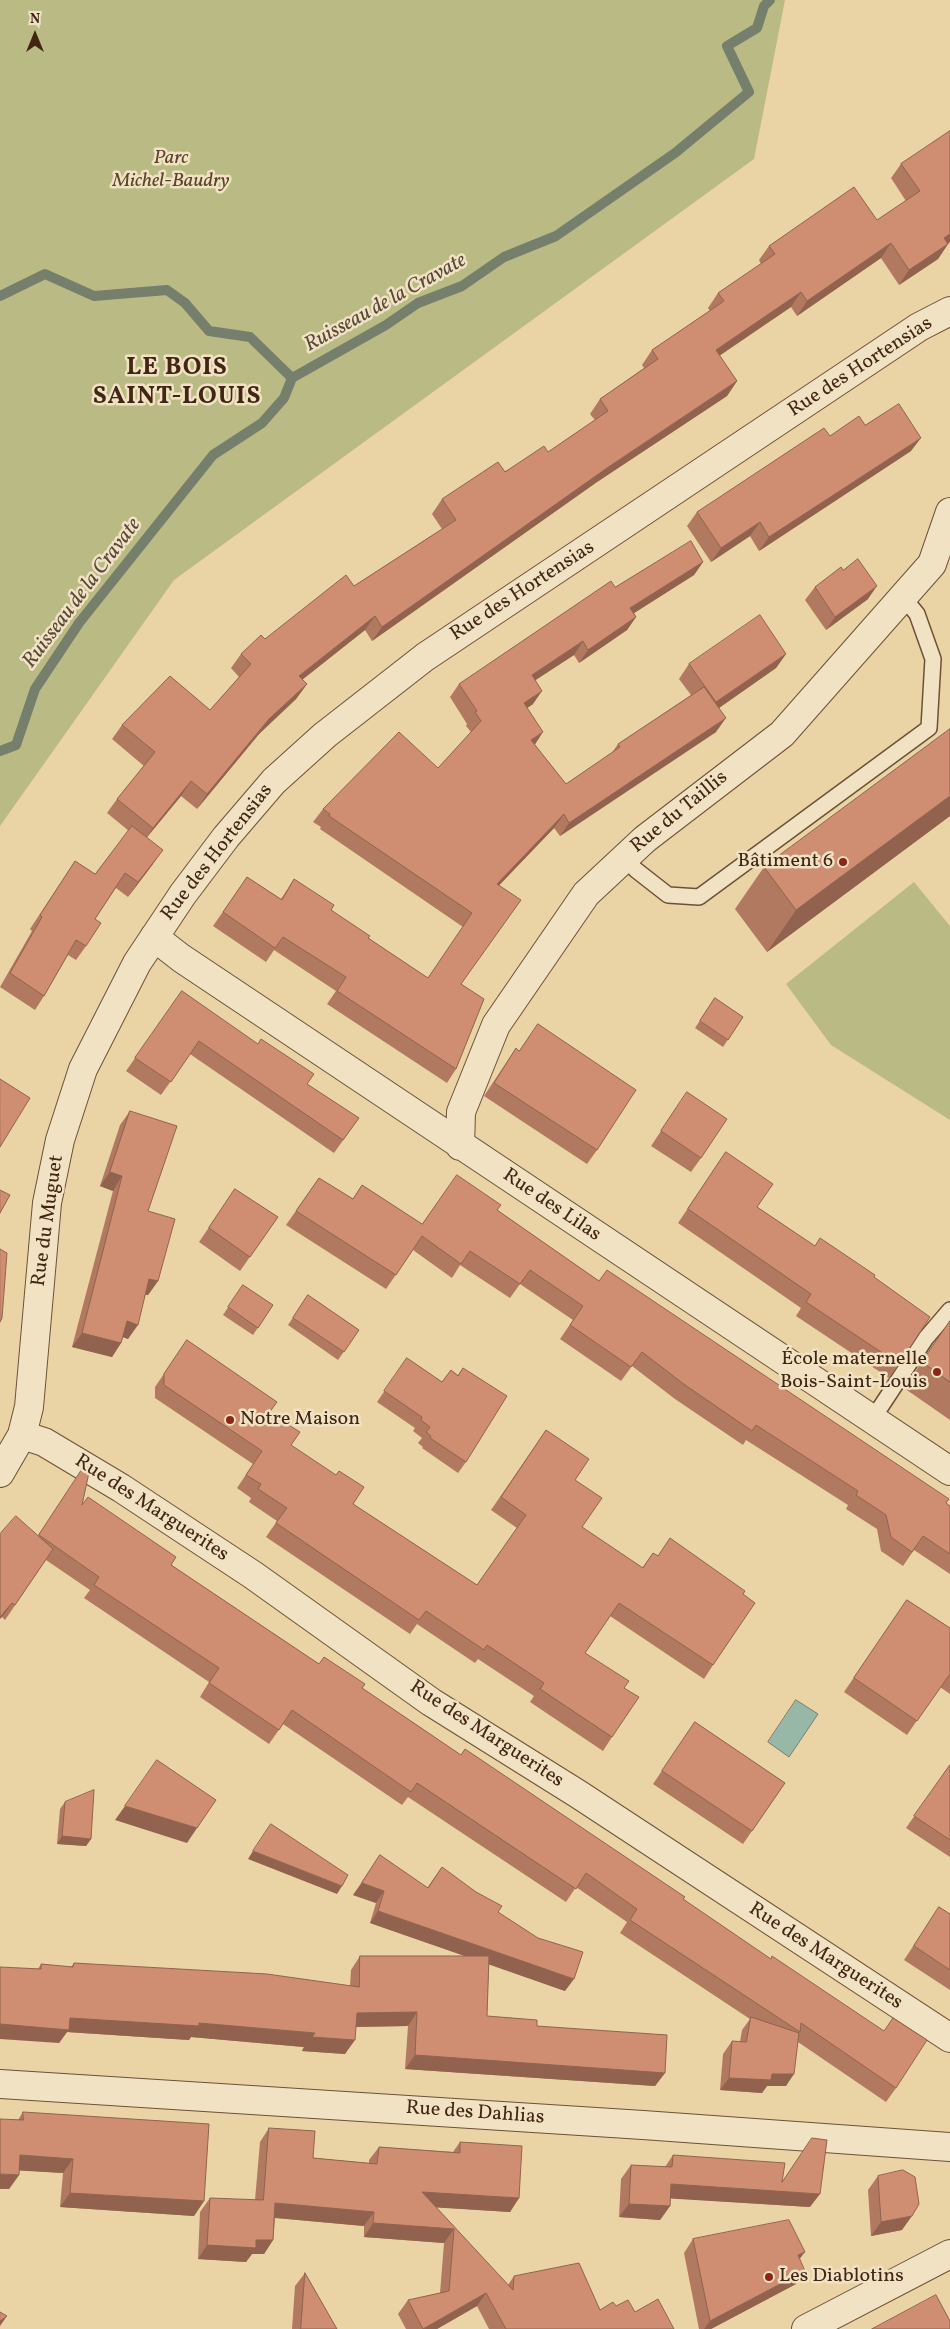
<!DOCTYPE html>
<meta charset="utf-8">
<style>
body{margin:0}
#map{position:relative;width:950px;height:2329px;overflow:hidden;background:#ead3a5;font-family:Vollkorn,serif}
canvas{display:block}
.north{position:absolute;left:10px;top:10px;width:50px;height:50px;-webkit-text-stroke:4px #f1e2c4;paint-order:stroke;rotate:0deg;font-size:14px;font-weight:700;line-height:20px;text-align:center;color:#422614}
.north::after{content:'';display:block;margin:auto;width:18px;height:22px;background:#422614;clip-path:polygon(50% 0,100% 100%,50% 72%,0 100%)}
</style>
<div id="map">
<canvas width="950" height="2329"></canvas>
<div class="north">N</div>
</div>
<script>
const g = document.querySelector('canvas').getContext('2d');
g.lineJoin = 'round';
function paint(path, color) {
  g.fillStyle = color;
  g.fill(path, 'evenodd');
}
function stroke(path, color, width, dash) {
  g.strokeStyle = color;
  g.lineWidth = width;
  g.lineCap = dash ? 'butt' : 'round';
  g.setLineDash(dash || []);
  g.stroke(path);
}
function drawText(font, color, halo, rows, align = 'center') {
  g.font = font + ' Vollkorn,serif';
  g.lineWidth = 5;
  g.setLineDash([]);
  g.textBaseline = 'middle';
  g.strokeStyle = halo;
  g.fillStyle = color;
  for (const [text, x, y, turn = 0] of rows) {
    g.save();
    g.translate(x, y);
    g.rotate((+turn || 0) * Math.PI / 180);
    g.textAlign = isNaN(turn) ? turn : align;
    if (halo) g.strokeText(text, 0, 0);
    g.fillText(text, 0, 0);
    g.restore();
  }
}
paint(new Path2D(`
 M 0,0 L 785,0 L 754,159 L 174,580 L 0,826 Z
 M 914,882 L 950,926 L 950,1120 L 831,1045 L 786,984 Z`), '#babb84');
const water = new Path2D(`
 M 796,1700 L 818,1714 L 789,1757 L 768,1742 Z`);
paint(water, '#98b8a7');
stroke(water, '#767e6c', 1);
stroke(new Path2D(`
 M 0,296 L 45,274 L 94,296 L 167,290 L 185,303 L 209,331 L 250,337 L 292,378
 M 0,751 L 16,745 L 35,689 L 79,623 L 213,455 L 262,423 L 284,398 L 292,378 L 386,325 L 418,303 L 462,286 L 504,257 L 556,236 L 675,153 L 749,92 L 727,46 L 757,28 L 764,6 L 770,0`), '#767e6c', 10);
const lane = new Path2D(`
 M 625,858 L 636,870 L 668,895 L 699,897 L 929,728 L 933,659 L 917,614 L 903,597
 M 872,1420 L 926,1338 L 950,1310`);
const street = new Path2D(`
 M 154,937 L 181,958 L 950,1471
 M 460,1146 L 461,1112 L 496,1025 L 586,894 L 645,839 L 782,734 L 932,564 L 950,512
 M 22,1435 L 44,1442 L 121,1488 L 253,1575 L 431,1702 L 578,1794 L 950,2038
 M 0,1473 L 22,1435 L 29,1407 L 47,1203 L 60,1140 L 83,1069 L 137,963 L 183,894 L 226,837 L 274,781 L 325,735 L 425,657 L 919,327 L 950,311
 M 0,2084 L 643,2125 L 950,2147
 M 806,2329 L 950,2254`);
stroke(lane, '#6c5138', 18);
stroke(street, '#6c5138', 30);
stroke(lane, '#f1e2c4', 15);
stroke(street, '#f1e2c4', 28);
paint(new Path2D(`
 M 950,131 L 950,242 L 948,244 L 938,259 L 899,285 L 881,258 L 797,316 L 791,307 L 719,355 L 737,381 L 727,396 L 597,482 L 372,641 L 365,630 L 302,680 L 307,684 L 296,699 L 259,734 L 197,809 L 181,796 L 147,837 L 153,864 L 128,897 L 116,888 L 95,919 L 86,946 L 76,960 L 68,955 L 44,996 L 35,1010 L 0,987 L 32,931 L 30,929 L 75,861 L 95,874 L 129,831 L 107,813 L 117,799 L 144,766 L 112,739 L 122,725 L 210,710 L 239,677 L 231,668 L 241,654 L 354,586 L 442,529 L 432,514 L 442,499 L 548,452 L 595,420 L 590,414 L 600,399 L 644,368 L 642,365 L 652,350 L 710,311 L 708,308 L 718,293 L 761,264 L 759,260 L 769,246 L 877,220 L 906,201 L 891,178 L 901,164 Z
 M 865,425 L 911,451 L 759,551 L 750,536 L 711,562 L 687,526 L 697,512 L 830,436 Z
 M 703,562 L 694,575 L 634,613 L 636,617 L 627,630 L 579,663 L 574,655 L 535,680 L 533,704 L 527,708 L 535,745 L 566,784 L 611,754 L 618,744 L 691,695 L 679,679 L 689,664 L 786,654 L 776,668 L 719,708 L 716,732 L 560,836 L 554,828 L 499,885 L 461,984 L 456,1069 L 447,1083 L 327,1004 L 336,991 L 274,950 L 266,962 L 213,926 L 247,877 L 281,899 L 294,879 L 331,910 L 368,938 L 428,978 L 463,927 L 320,829 L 321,827 L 313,822 L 323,809 L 438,768 L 471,732 L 466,726 L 467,724 L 450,697 L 459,684 L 615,587 Z
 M 843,570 L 868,599 L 826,630 L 805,600 L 815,587 Z
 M 950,729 L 950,816 L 767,952 L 735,909 L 764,867 Z
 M 182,991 L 307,1084 L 359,1118 L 334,1153 L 190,1054 L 161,1095 L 126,1071 Z
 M 715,998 L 743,1017 L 723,1047 L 695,1028 Z
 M 516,1048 L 597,1150 L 587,1164 L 484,1096 Z
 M 677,1107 L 701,1158 L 691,1172 L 651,1146 Z
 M 130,1111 L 148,1211 L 158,1281 L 148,1295 L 145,1295 L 128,1339 L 123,1337 L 121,1343 L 112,1357 L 72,1347 L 113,1191 L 100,1186 L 120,1125 Z
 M 726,1152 L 757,1207 L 814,1246 L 874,1277 L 899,1364 L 889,1378 L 796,1316 L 801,1308 L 678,1223 Z
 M 319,1178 L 353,1199 L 362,1185 L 422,1224 L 497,1210 L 599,1281 L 950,1506 L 950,1574 L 914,1550 L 903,1566 L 881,1551 L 877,1529 L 846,1509 L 848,1505 L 746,1440 L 743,1445 L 675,1399 L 632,1366 L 621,1381 L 560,1339 L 573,1320 L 520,1284 L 510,1298 L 460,1265 L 452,1278 L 413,1250 L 386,1289 L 286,1225 Z
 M 235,1189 L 278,1217 L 240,1271 L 199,1242 Z
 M 243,1285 L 273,1305 L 253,1335 L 223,1315 Z
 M 308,1295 L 359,1330 L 338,1360 L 288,1325 Z
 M 950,1321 L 950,1420 L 904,1388 Z
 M 187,1340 L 269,1413 L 291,1445 L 353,1504 L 477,1585 L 517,1528 L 491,1510 L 546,1430 L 575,1480 L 582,1527 L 642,1568 L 653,1553 L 658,1556 L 743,1594 L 713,1665 L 704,1679 L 610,1616 L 585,1653 L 624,1688 L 612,1737 L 603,1751 L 530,1702 L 534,1696 L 478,1659 L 475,1663 L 417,1624 L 410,1634 L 266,1537 L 277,1521 L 249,1502 L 251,1498 L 237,1488 L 253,1464 L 155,1398 L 155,1387 Z
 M 407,1358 L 442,1382 L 451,1370 L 458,1375 L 463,1368 L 466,1462 L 458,1473 L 422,1448 L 423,1447 L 418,1443 L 422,1438 L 413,1431 L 415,1428 L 377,1402 Z
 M 85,1465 L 82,1505 L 319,1664 L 362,1688 L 461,1755 L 683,1899 L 896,2088 L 886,2102 L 798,2042 L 786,2086 L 767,2086 L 762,2093 L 720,2090 L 723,2054 L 732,2041 L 740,2042 L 742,2030 L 750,2019 L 620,1933 L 627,1922 L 576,1887 L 566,1902 L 408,1797 L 402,1805 L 283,1724 L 269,1744 L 200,1697 L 209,1682 L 84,1598 L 90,1590 L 46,1560 L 5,1620 L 2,1617 L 38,1536 Z
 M 907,1600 L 950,1628 L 950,1694 L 940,1687 L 907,1735 L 844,1692 Z
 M 695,1722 L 785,1783 L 743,1844 L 653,1784 Z
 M 950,1765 L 950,1857 L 906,1828 Z
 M 65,1802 L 91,1839 L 86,1846 L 57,1844 L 60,1809 Z
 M 380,1855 L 427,1888 L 442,1867 L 498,1912 L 565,1991 L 489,1964 L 487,2016 L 537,2026 L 665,2073 L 655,2086 L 405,2069 L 408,2026 L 356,2027 L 345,2054 L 302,2051 L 304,2047 L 191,2037 L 189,2040 L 67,2032 L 59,2043 L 38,1969 L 41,1964 L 71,1967 L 74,1963 L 350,1986 L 351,1970 L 360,1956 L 465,1956 L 370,1923 L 376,1903 L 353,1895 Z
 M 939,1907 L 950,1914 L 950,1990 L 904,1960 Z
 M 23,2112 L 204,2201 L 194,2216 L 60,2207 L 63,2173 L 19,2170 L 19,2175 L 9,2189 L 18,2120 Z
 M 269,2128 L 313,2158 L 369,2163 L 369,2160 L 379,2147 L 453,2152 L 460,2142 L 519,2198 L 510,2212 L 436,2207 L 508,2285 L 514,2276 L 600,2310 L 616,2306 L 635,2312 L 674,2329 L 489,2329 L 477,2306 L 437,2329 L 406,2329 L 398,2314 L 408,2300 L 440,2293 L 444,2243 L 364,2237 L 364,2226 L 275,2218 L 273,2240 L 264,2254 L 252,2254 L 246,2262 L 198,2259 L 200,2212 L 210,2198 L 255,2200 L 260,2142 Z
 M 673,2155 L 782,2182 L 810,2207 L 670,2198 L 670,2206 L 660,2220 L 619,2217 L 621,2179 L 631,2165 L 665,2167 Z
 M 878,2176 L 902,2230 L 871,2236 L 868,2190 Z
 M 693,2239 L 800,2259 L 796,2284 L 711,2329 L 699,2329 L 684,2253 Z
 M 305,2273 L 337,2329 L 292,2329 L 295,2286 Z`), '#b27961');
paint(new Path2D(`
 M 950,234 L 950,242 L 934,252 L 944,238 Z
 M 891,243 L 881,258 L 797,316 L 807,301 Z
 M 948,244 L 938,259 L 899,285 L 909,270 Z
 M 801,292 L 791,307 L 706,365 L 716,350 Z
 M 737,381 L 727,396 L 597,482 L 372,641 L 382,627 L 607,468 Z
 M 921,438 L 911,451 L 759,551 L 769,537 Z
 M 760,522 L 750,536 L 711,562 L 721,548 Z
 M 703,562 L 694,575 L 620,622 L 630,608 Z
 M 877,586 L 868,599 L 826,630 L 835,617 Z
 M 375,616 L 365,630 L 289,690 L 299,676 Z
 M 636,617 L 627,630 L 579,663 L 588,650 Z
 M 583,641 L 574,655 L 522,689 L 532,675 Z
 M 786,654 L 776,668 L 706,717 L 716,702 Z
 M 307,684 L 296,699 L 259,734 L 197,809 L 207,794 L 269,719 Z
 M 542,691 L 533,704 L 514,717 L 524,703 Z
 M 726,718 L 716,732 L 560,836 L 569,823 Z
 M 543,732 L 534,746 L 531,740 Z
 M 191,781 L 181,796 L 143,842 L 153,828 Z
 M 950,796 L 950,816 L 767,952 L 796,910 Z
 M 564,814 L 554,828 L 488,897 L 497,884 Z
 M 163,850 L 153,864 L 128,897 L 138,882 Z
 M 110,1172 L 122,1176 L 113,1191 L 100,1186 Z
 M 149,1279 L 158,1281 L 148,1295 L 139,1293 Z
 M 127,1321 L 138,1325 L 128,1339 L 117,1335 Z
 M 82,1333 L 121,1343 L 112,1357 L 72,1347 Z
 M 12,1603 L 2,1617 L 0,1619 L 0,1617 Z
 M 125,1806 L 197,1828 L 187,1843 L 115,1820 Z
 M 62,1836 L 91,1839 L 86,1846 L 57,1844 Z
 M 253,1851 L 342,1886 L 337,1894 L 248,1859 Z
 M 362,1883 L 384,1891 L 376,1903 L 353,1895 Z
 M 378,1911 L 574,1979 L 565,1991 L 370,1923 Z
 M 417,2012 L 408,2026 L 347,2027 L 357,2013 Z
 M 70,2018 L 199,2023 L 315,2033 L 355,2040 L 345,2054 L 302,2051 L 304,2047 L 191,2037 L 189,2040 L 67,2032 L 59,2043 L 0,2039 L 0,2024 Z
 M 415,2055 L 665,2073 L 655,2086 L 405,2069 Z
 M 772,2074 L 794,2074 L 786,2086 L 767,2086 L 762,2093 L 720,2090 L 729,2078 Z
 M 20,2155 L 73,2159 L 63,2173 L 10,2170 Z
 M 0,2174 L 19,2175 L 9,2189 L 0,2189 Z
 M 671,2184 L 820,2194 L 810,2207 L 662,2198 Z
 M 422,2192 L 519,2198 L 510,2212 L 412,2206 Z
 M 70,2193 L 204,2201 L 194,2216 L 60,2207 Z
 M 275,2203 L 374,2212 L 364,2226 L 266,2217 Z
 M 629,2204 L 670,2206 L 660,2220 L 619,2217 Z
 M 912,2216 L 902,2230 L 871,2236 L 881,2222 Z
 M 373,2223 L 454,2229 L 444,2243 L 364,2237 Z
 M 256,2240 L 273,2240 L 264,2254 L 252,2254 L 246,2262 L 198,2259 L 207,2245 Z
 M 805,2252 L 795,2265 L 798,2255 Z
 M 805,2271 L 796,2284 L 711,2329 L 704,2329 L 710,2321 Z
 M 486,2293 L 477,2306 L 437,2329 L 423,2329 Z
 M 7,2316 L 0,2326 L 0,2321 Z`), '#91634f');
const building = new Path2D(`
 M 950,131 L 950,234 L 944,238 L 948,244 L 909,270 L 891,243 L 807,301 L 801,292 L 716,350 L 737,381 L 607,468 L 382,627 L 375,616 L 299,676 L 307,684 L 269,719 L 207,794 L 191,781 L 153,828 L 117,799 L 155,752 L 122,725 L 170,676 L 210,710 L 251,664 L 241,654 L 261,635 L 265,639 L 346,575 L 354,586 L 456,520 L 442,499 L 498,462 L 505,472 L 544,446 L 548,452 L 608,411 L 600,399 L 658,359 L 652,350 L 724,301 L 718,293 L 775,254 L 769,246 L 854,187 L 877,220 L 920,191 L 901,164 Z
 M 899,404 L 921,438 L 769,537 L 760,522 L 721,548 L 697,512 L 824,428 L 830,436 L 859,416 L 865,425 Z
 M 691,541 L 703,562 L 630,608 L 636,617 L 588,650 L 583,641 L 532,675 L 542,691 L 524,703 L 543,732 L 531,740 L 566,784 L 620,747 L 618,744 L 704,687 L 726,718 L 569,823 L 564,814 L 497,884 L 521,900 L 461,984 L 484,999 L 456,1069 L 337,991 L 346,977 L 283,937 L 275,948 L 223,912 L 247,877 L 282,900 L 294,879 L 334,905 L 331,910 L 370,936 L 368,938 L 428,978 L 472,913 L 329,816 L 330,814 L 323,809 L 399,732 L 438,768 L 481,721 L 475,712 L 477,711 L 459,684 L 611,581 L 615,587 Z
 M 858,559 L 877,586 L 835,617 L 815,587 L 841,567 L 843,570 Z
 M 760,615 L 786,654 L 716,702 L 689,664 Z
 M 950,729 L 950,796 L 796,910 L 764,867 Z
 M 132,826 L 163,850 L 138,882 L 125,873 L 95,919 L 101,923 L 86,946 L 76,940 L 44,996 L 10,973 L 42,917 L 40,915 L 75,861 L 95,874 Z
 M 182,991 L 258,1044 L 261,1039 L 314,1074 L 307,1084 L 359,1118 L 343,1140 L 199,1041 L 171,1082 L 135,1058 Z
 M 715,998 L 743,1017 L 728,1040 L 700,1021 Z
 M 538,1024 L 636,1090 L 597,1150 L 494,1083 L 516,1048 L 519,1051 Z
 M 0,1079 L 30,1098 L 0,1147 Z
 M 687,1092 L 727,1119 L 701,1158 L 661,1131 Z
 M 130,1111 L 177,1126 L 148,1211 L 175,1219 L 158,1281 L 149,1279 L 138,1325 L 127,1321 L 121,1343 L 82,1333 L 122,1176 L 110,1172 Z
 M 726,1152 L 773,1184 L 757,1207 L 815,1246 L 820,1238 L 875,1275 L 874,1277 L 930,1317 L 899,1364 L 806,1302 L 811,1294 L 688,1209 Z
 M 457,1175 L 501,1205 L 497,1210 L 599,1281 L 607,1270 L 949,1499 L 946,1503 L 950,1506 L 950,1554 L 923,1536 L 912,1552 L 891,1537 L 886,1515 L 856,1495 L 858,1491 L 756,1425 L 752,1431 L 685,1385 L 642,1352 L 631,1367 L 570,1325 L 583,1306 L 530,1270 L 520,1284 L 470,1251 L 461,1264 L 422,1236 L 396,1275 L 296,1211 L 319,1178 L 353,1199 L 362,1185 L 422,1224 Z
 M 235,1189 L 278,1217 L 250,1257 L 209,1228 Z
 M 0,1190 L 10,1195 L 0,1213 Z
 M 0,1249 L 7,1253 L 2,1318 L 0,1322 Z
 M 243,1285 L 273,1305 L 258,1328 L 228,1307 Z
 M 308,1295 L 359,1330 L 344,1352 L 293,1318 Z
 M 950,1321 L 950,1382 L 922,1362 Z
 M 187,1340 L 277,1402 L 269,1413 L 300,1432 L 291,1445 L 336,1475 L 339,1471 L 364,1487 L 353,1504 L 477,1585 L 526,1515 L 501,1497 L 546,1430 L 589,1459 L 575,1480 L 602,1498 L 582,1527 L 643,1568 L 653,1553 L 658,1556 L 670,1538 L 745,1591 L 743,1594 L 755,1603 L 713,1665 L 619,1603 L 585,1653 L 629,1681 L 624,1688 L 639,1697 L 612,1737 L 540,1689 L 544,1683 L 487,1645 L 484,1650 L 426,1611 L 419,1620 L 276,1523 L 287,1508 L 258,1489 L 261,1484 L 246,1475 L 262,1451 L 164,1385 L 164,1374 Z
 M 407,1358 L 442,1382 L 451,1370 L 458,1376 L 463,1368 L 507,1396 L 466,1462 L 430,1438 L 431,1436 L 426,1432 L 430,1427 L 421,1420 L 422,1417 L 384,1391 Z
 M 85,1465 L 90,1468 L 82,1505 L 88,1497 L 176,1557 L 171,1565 L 319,1664 L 324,1657 L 365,1684 L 362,1688 L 461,1755 L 465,1749 L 685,1897 L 683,1899 L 771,1959 L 772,1956 L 884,2031 L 893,2018 L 927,2040 L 896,2088 L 801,2023 L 800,2032 L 630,1920 L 637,1909 L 586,1873 L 576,1889 L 417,1783 L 411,1792 L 292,1710 L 279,1730 L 209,1683 L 219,1668 L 94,1585 L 99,1577 L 39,1535 Z
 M 16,1516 L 53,1549 L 15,1605 L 12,1603 L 0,1617 L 0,1534 Z
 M 907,1600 L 950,1628 L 950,1674 L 917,1721 L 854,1678 Z
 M 695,1722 L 785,1783 L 752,1831 L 662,1771 Z
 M 157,1760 L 216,1800 L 197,1828 L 125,1806 Z
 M 950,1765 L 950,1840 L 914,1816 Z
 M 94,1790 L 91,1839 L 62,1836 L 65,1802 Z
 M 271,1824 L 348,1875 L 342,1886 L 253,1851 Z
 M 380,1855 L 428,1888 L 442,1867 L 476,1892 L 502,1906 L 498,1912 L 538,1938 L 583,1952 L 574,1979 L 378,1911 L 384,1891 L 362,1883 Z
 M 939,1907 L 950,1914 L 950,1970 L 914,1946 Z
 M 360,1956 L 489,1956 L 487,2016 L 537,2020 L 537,2026 L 667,2035 L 665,2073 L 415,2055 L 417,2012 L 357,2013 L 355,2040 L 312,2037 L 315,2033 L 199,2023 L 199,2026 L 70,2018 L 69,2030 L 0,2024 L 0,1967 L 41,1969 L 41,1964 L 73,1967 L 74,1963 L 267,1974 L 359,1987 Z
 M 751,2017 L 799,2033 L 794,2074 L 772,2074 L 771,2080 L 729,2078 L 732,2041 L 746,2042 Z
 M 23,2112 L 209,2124 L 204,2201 L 70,2193 L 73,2159 L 20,2155 L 19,2175 L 0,2174 L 0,2119 L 23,2120 Z
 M 269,2128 L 315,2131 L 313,2158 L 377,2164 L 379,2147 L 460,2153 L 460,2142 L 522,2146 L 519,2198 L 422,2192 L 513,2290 L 514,2276 L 579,2263 L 600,2310 L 613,2302 L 616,2306 L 628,2300 L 635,2312 L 658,2299 L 674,2329 L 506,2329 L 486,2293 L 423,2329 L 408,2300 L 449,2291 L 454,2229 L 373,2223 L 374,2212 L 275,2203 L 273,2240 L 256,2240 L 256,2248 L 207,2245 L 210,2198 L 263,2200 Z
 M 812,2138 L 827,2140 L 820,2194 L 671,2184 L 670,2206 L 629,2204 L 631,2165 L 672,2167 L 673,2155 L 785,2163 L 782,2182 Z
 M 903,2170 L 915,2177 L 919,2204 L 912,2216 L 881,2222 L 878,2176 Z
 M 789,2220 L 805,2252 L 798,2255 L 805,2271 L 710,2321 L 693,2239 Z
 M 305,2273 L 337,2329 L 301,2329 Z
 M 936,2295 L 950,2321 L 950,2329 L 872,2329 Z
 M 0,2312 L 7,2316 L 0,2321 Z`);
paint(building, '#cf8d71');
stroke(building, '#91634f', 1);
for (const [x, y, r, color] of [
 [843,862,5,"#8f2418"],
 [937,1372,5,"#8f2418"],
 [230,1420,5,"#8f2418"],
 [769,2277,5,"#8f2418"]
]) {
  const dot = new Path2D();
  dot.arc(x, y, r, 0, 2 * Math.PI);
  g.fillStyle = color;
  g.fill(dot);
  stroke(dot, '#f1e2c4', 2);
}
drawText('italic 20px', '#5a442a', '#f1e2c4', [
 ["Parc",171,159],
 ["Michel-Baudry",171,182]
]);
drawText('20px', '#422614', '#f1e2c4', [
 ["Rue des Hortensias",861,368,-33],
 ["Rue des Hortensias",523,592,-33],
 ["Rue du Taillis",680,813,-39],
 ["Rue des Hortensias",218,853,-52],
 ["Rue des Lilas",551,1206,34],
 ["Rue du Muguet",49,1221,-82],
 ["Rue des Marguerites",151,1509,33],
 ["Rue des Marguerites",486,1735,33],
 ["Rue des Marguerites",825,1957,33],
 ["Rue des Dahlias",475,2114,4]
]);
drawText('20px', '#422614', '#f1e2c4', [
 ["Bâtiment 6",833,862],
 ["École maternelle",927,1360],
 ["Bois-Saint-Louis",927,1383],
 ["Notre Maison",240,1420,"left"],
 ["Les Diablotins",779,2277,"left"]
], 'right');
drawText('italic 21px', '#584a39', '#f1e2c4', [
 ["Ruisseau de la Cravate",386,304,-29],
 ["Ruisseau de la Cravate",83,594,-53]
]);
g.letterSpacing = '1px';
drawText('bold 25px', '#422614', '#f1e2c4', [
 ["LE BOIS",177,369],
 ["SAINT-LOUIS",177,398]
]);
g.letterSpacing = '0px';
</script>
